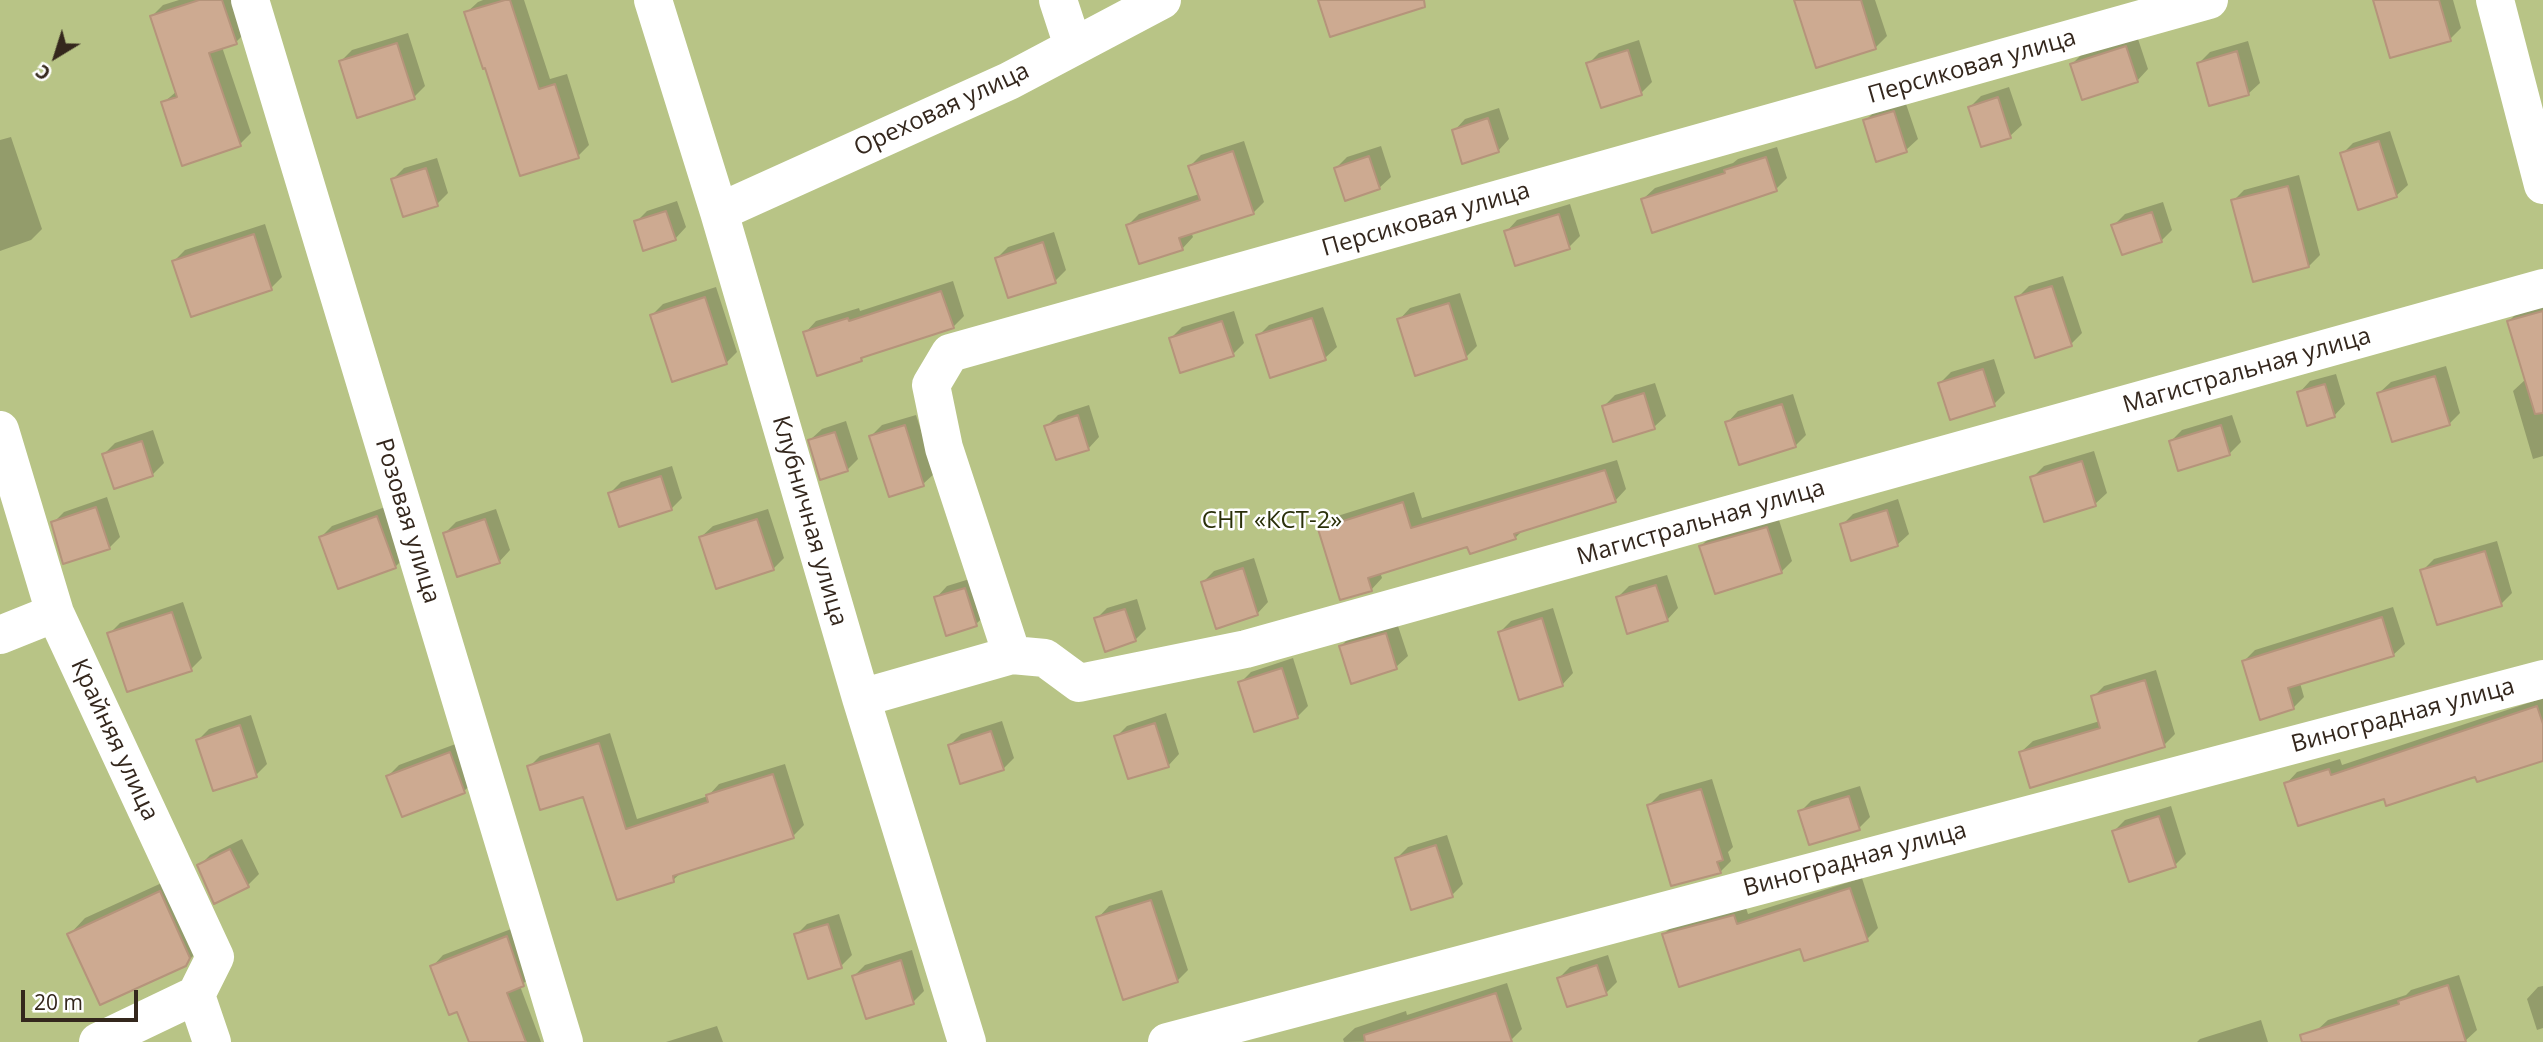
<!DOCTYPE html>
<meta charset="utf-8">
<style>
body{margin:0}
#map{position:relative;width:2543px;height:1042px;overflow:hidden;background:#fcdfcb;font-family:"Open Sans",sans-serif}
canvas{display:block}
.north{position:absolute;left:21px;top:21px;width:70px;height:70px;-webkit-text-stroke:5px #fff;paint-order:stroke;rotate:218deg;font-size:19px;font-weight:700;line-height:28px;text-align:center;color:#34271d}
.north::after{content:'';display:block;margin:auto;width:24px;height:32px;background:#34271d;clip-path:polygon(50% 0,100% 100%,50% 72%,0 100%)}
.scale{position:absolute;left:21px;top:990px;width:117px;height:32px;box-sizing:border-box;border:4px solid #34271d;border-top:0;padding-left:9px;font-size:21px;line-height:24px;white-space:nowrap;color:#34271d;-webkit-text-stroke:5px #fff;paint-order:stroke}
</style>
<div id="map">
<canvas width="2543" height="1042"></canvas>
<div class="north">С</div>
<div class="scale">20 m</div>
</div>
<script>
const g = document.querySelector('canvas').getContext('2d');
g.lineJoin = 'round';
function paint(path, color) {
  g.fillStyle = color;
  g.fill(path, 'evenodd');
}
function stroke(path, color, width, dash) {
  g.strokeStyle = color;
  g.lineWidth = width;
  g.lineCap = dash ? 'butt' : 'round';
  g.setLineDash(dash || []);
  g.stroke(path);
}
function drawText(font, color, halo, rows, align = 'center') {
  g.font = font + ' "Open Sans",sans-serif';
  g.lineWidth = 5;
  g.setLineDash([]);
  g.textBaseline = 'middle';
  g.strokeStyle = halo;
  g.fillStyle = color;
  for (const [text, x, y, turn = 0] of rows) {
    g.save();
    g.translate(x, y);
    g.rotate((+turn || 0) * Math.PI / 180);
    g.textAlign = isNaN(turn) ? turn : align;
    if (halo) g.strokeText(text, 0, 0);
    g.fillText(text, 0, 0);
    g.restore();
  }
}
paint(new Path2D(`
 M 0,0 L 2543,0 L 2543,1042 L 0,1042 Z`), '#b8c486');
paint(new Path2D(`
 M 179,0 L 237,0 L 247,31 L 236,42 L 222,47 L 251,133 L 240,144 L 163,103 L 177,91 L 152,16 L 163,5 Z
 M 483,0 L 524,0 L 550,79 L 567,74 L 589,145 L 578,156 L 466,13 L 478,2 Z
 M 1801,0 L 1875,0 L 1887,36 L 1876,47 L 1817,66 Z
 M 2375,0 L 2453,0 L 2461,28 L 2450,39 Z
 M 408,33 L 425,86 L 414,97 L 341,61 L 352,50 Z
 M 2137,36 L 2148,69 L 2137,81 L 2072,64 L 2083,53 Z
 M 1639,40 L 1652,82 L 1641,93 L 1588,64 L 1599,53 Z
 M 2248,41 L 2260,83 L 2248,94 L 2199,63 L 2210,52 Z
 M 2009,87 L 2022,125 L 2010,136 L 1970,107 L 1981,96 Z
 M 1905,101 L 1918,139 L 1906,150 L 1865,121 L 1876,110 Z
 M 1499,108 L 1509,139 L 1498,151 L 1454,131 L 1465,119 Z
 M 2390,131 L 2408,185 L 2396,196 L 2342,154 L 2353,143 Z
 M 11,137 L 42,229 L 31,240 L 0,251 L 0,140 Z
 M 1244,141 L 1264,202 L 1253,213 L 1191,232 L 1193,237 L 1182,249 L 1128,225 L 1139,214 L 1199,194 L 1190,166 L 1201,155 Z
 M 1381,146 L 1391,177 L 1379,188 L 1336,168 L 1347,157 Z
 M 1777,147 L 1787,178 L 1776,189 L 1643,199 L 1655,188 L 1733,163 L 1738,159 Z
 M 437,158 L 448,193 L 437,204 L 393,179 L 404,168 Z
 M 2299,175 L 2320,255 L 2309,266 L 2233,201 L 2244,190 Z
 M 677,201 L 686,227 L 675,239 L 636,222 L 647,211 Z
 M 2163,202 L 2172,230 L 2161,241 L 2113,226 L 2125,214 Z
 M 1570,204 L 1580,236 L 1569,247 L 1506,232 L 1517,220 Z
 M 265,224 L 282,277 L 271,288 L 174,261 L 185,250 Z
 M 1054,232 L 1066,270 L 1055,281 L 997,258 L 1008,247 Z
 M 2063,276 L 2082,333 L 2071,344 L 2017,298 L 2029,286 Z
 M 953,281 L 964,316 L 953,327 L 866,354 L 861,359 L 805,333 L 816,321 L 859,308 L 860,311 Z
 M 716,287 L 737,352 L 726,363 L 652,315 L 663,304 Z
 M 1460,293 L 1477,346 L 1466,357 L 1399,320 L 1410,308 Z
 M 2543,303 L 2543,456 L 2533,459 L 2513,391 L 2526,379 L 2509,321 L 2520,310 Z
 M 1323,307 L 1337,347 L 1325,358 L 1258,336 L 1269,325 Z
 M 1234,311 L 1244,343 L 1233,354 L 1171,338 L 1182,327 Z
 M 1994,359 L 2005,393 L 1994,404 L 1940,383 L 1951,372 Z
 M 2446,366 L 2460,413 L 2449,424 L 2379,393 L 2391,382 Z
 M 2336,374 L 2345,404 L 2334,416 L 2299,393 L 2310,381 Z
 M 1655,383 L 1666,416 L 1654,427 L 1604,406 L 1615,395 Z
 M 1793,394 L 1806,435 L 1795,446 L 1727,423 L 1738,411 Z
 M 1089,405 L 1099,437 L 1088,449 L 1046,427 L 1058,415 Z
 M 916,415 L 935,473 L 923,484 L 871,436 L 882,425 Z
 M 2232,415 L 2241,442 L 2229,454 L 2171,441 L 2182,430 Z
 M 846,421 L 858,459 L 847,470 L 810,440 L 822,429 Z
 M 153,430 L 164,463 L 153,474 L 115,487 L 104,454 L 115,443 Z
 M 2094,451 L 2107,493 L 2095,504 L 2046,520 L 2032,478 L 2044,466 Z
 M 1617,460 L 1626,489 L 1615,501 L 1524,529 L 1515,538 L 1469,545 L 1380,572 L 1382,578 L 1371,590 L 1320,529 L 1331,518 L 1414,492 L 1422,518 Z
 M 672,466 L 682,498 L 671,509 L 610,493 L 621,482 Z
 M 107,497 L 120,537 L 109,548 L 53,523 L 64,512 Z
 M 1898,499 L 1909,534 L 1897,545 L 1842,525 L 1853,514 Z
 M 388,506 L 406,556 L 395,567 L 321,537 L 332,526 Z
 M 496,509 L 510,550 L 499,562 L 445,533 L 456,522 Z
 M 768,509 L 784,558 L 773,569 L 701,537 L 713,526 Z
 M 1778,517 L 1792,561 L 1781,572 L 1701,546 L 1712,535 Z
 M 2497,541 L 2512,593 L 2501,604 L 2422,571 L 2434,559 Z
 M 1254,558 L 1268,602 L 1257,614 L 1203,582 L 1214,571 Z
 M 1667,575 L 1678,608 L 1667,620 L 1618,597 L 1629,586 Z
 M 976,577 L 988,613 L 976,624 L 936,598 L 947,586 Z
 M 1137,599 L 1146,629 L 1135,640 L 1096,619 L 1107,608 Z
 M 183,602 L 202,658 L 191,669 L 109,634 L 120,623 Z
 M 2393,607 L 2405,644 L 2393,655 L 2300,683 L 2304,697 L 2293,708 L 2244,661 L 2255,650 Z
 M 1553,608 L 1573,673 L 1562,685 L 1500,632 L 1511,621 Z
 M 1397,623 L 1408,656 L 1396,667 L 1341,646 L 1352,635 Z
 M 1293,658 L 1308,706 L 1297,717 L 1240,683 L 1251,672 Z
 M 2156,670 L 2175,734 L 2164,745 L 2021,752 L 2033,741 L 2100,721 L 2093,697 L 2104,686 Z
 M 2543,698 L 2543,759 L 2385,797 L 2286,784 L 2297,772 L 2340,759 L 2342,765 Z
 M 1166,713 L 1179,754 L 1168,766 L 1116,737 L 1127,726 Z
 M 251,715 L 267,764 L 256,775 L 198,740 L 209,729 Z
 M 1002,721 L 1014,758 L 1003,769 L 950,745 L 961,734 Z
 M 610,733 L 637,819 L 708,796 L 719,784 L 785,764 L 804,825 L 793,836 L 683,871 L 673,880 L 584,794 L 529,767 L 540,756 Z
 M 461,742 L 476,780 L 464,791 L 403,814 L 388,776 L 399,765 Z
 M 1712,779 L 1733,847 L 1728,852 L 1731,861 L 1720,872 L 1649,805 L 1660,794 Z
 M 1860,786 L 1870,817 L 1859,828 L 1800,812 L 1811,801 Z
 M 2171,806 L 2186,854 L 2175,865 L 2114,831 L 2125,820 Z
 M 1447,835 L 1463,884 L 1452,895 L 1397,858 L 1408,847 Z
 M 242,839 L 259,874 L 248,885 L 199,866 L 210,855 Z
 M 177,876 L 202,947 L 185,964 L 69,935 L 85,918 Z
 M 1862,878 L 1878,928 L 1867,939 L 1801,947 L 1664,934 L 1675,923 L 1745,905 L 1748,914 Z
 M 1162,890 L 1188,970 L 1177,981 L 1098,918 L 1109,906 Z
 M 839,914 L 852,955 L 841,966 L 796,935 L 807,924 Z
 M 519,926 L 535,974 L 520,986 L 541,1042 L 471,1042 L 458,1010 L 432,967 L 443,955 Z
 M 912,950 L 924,991 L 913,1002 L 854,976 L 865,965 Z
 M 1608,955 L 1617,982 L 1606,993 L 1559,978 L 1570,967 Z
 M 2459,975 L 2477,1030 L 2465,1041 L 2320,1042 L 2316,1031 L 2328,1020 L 2406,995 L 2411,990 Z
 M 1507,983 L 1522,1029 L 1511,1040 L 1344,1042 L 1343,1039 L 1355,1028 L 1406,1011 L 1407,1015 Z
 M 2543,986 L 2543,1028 L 2537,1030 L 2527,999 L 2538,987 Z
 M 2261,1020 L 2268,1042 L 2197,1042 L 2200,1039 Z
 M 717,1026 L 723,1042 L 666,1042 Z`), '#0003');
const building = new Path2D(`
 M 199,0 L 222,0 L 237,44 L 209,53 L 241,146 L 182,166 L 161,102 L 177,97 L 150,16 Z
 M 505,0 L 510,0 L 539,89 L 555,84 L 579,158 L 520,176 L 485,68 L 483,69 L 464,12 Z
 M 1318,0 L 1424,0 L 1425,7 L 1330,37 Z
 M 1794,0 L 1861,0 L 1876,49 L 1816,68 Z
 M 2373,0 L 2439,0 L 2451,41 L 2390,58 Z
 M 397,43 L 415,99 L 357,118 L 339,61 Z
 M 2126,46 L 2138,82 L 2082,100 L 2070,64 Z
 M 1628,50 L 1642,95 L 1601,108 L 1586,63 Z
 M 2237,51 L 2249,95 L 2209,106 L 2197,63 Z
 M 1998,97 L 2011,138 L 1981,147 L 1968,107 Z
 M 1894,111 L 1907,152 L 1876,162 L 1863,120 Z
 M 1488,118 L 1499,152 L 1462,164 L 1452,130 Z
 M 2379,141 L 2397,197 L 2358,210 L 2340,153 Z
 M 1233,151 L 1254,214 L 1179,238 L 1183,250 L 1139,264 L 1126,225 L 1200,200 L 1188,166 Z
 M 1369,156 L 1380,189 L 1345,201 L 1334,168 Z
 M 1766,157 L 1777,191 L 1652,233 L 1641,199 L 1725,173 L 1724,170 Z
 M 426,168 L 438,206 L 403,217 L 391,179 Z
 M 2288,186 L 2309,267 L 2253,282 L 2231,200 Z
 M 666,211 L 676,240 L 643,251 L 634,221 Z
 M 2152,212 L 2162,242 L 2122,255 L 2111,225 Z
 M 1559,214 L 1570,249 L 1515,266 L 1504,231 Z
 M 254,234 L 272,290 L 191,317 L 172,261 Z
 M 1043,242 L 1056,283 L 1008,298 L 995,258 Z
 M 2052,286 L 2072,346 L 2035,358 L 2015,297 Z
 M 941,291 L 954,328 L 861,358 L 862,361 L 817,376 L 803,332 L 848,318 L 849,321 Z
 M 705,297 L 727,364 L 672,382 L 650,315 Z
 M 1449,303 L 1467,359 L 1415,376 L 1397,319 Z
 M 2543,311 L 2543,413 L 2535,414 L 2507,321 Z
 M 1312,318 L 1326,360 L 1270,378 L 1256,335 Z
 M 1222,321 L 1234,356 L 1180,373 L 1169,338 Z
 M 1983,369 L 1995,406 L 1950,420 L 1938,383 Z
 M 2435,376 L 2450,425 L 2392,442 L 2377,393 Z
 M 2325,384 L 2335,417 L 2307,426 L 2297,392 Z
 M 1644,393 L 1655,429 L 1613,442 L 1602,406 Z
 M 1782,404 L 1796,447 L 1739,465 L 1725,422 Z
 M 1078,415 L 1089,450 L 1056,460 L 1044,426 Z
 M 905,425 L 924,486 L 889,497 L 869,436 Z
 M 2221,425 L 2230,455 L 2178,471 L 2169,441 Z
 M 835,432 L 848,471 L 820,480 L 808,440 Z
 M 142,441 L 153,476 L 114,489 L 102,454 Z
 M 2082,461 L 2096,506 L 2044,522 L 2030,477 Z
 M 1605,470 L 1616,502 L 1514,534 L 1516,539 L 1470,554 L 1467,547 L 1368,578 L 1372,591 L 1340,600 L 1318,529 L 1403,502 L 1411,528 Z
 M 661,476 L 672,510 L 619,527 L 608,493 Z
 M 96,507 L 110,549 L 63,564 L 51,522 Z
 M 1887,510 L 1898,546 L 1851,561 L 1840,524 Z
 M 377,516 L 396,568 L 338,589 L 319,537 Z
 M 485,519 L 500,563 L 457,577 L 443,533 Z
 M 757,519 L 774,570 L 716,589 L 699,537 Z
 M 1767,527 L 1782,573 L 1715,594 L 1699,546 Z
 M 2485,551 L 2502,606 L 2437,625 L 2420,570 Z
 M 1243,568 L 1258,615 L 1216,629 L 1201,582 Z
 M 1656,585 L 1668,621 L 1627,634 L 1616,597 Z
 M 965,588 L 977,626 L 946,636 L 934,597 Z
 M 1125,609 L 1136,641 L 1105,652 L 1094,618 Z
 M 172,612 L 192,671 L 127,692 L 107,633 Z
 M 2382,617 L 2394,656 L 2288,688 L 2294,709 L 2260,720 L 2242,661 Z
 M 1542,618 L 1563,686 L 1519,700 L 1498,632 Z
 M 1386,633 L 1397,669 L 1351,684 L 1339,646 Z
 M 1282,668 L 1298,718 L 1254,732 L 1238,682 Z
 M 2145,680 L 2165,747 L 2030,788 L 2019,752 L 2100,728 L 2091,696 Z
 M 2537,706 L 2543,724 L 2543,761 L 2477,782 L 2475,777 L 2386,806 L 2384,799 L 2298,826 L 2284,783 L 2329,769 L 2331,775 Z
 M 1155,723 L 1169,767 L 1128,779 L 1114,736 Z
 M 240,725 L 257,777 L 213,791 L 196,740 Z
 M 991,731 L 1004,770 L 960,784 L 948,745 Z
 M 599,743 L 626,829 L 708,802 L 706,795 L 773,774 L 794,838 L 673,876 L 674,882 L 617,900 L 583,797 L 540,810 L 527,766 Z
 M 450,752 L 465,793 L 402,817 L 386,776 Z
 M 1701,789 L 1723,860 L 1717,862 L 1721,873 L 1671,886 L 1647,805 Z
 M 1849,796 L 1860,830 L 1809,845 L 1798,811 Z
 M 2159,816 L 2176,867 L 2129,882 L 2112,831 Z
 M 1436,845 L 1453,897 L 1411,910 L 1395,858 Z
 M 230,849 L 249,887 L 214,904 L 197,865 Z
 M 1850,888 L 1868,941 L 1804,961 L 1800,949 L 1679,987 L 1662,934 L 1734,915 L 1737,924 Z
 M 160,891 L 190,958 L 186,966 L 100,1005 L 67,934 Z
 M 1151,900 L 1178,982 L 1123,1000 L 1096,917 Z
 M 828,924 L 842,968 L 808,979 L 794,934 Z
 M 507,936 L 524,986 L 507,993 L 526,1042 L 469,1042 L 457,1012 L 449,1015 L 430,966 Z
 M 901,960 L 914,1004 L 866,1019 L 852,976 Z
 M 1597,965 L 1607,995 L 1567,1007 L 1557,978 Z
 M 2448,985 L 2466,1042 L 2302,1042 L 2300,1035 L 2399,1004 L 2398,1001 Z
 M 1496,993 L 1512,1042 L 1365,1042 L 1364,1035 Z`);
paint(building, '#cdaa91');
stroke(building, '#b5947b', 2);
stroke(new Path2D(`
 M 250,0 L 564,1042
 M 653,0 L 719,212 L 861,698 L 967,1042
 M 1058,0 L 1073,46
 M 2495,0 L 2543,185
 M 719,212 L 1009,81 L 1162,0
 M 0,430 L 55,613 L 215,957 L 196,995 L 212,1042
 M 0,635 L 55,613
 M 1012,655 L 944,448 L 931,385 L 950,353 L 2209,0
 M 861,698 L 1012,655 L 1045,658 L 1079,683 L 1246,649 L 2543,288
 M 98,1042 L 196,995
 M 1167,1042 L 2543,679`), '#fff', 38);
drawText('24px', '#34271d', '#fff', [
 ["Персиковая улица",1972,67,-16],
 ["Ореховая улица",942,110,-25],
 ["Персиковая улица",1426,220,-16],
 ["Магистральная улица",2247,371,-16],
 ["Розовая улица",407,521,73],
 ["Клубничная улица",809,521,74],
 ["Магистральная улица",1701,523,-16],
 ["Виноградная улица",2403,716,-15],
 ["Крайняя улица",114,740,65],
 ["Виноградная улица",1855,860,-15]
]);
drawText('24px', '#2a300a', '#fff', [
 ["СНТ «КСТ-2»",1272,521]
]);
</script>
